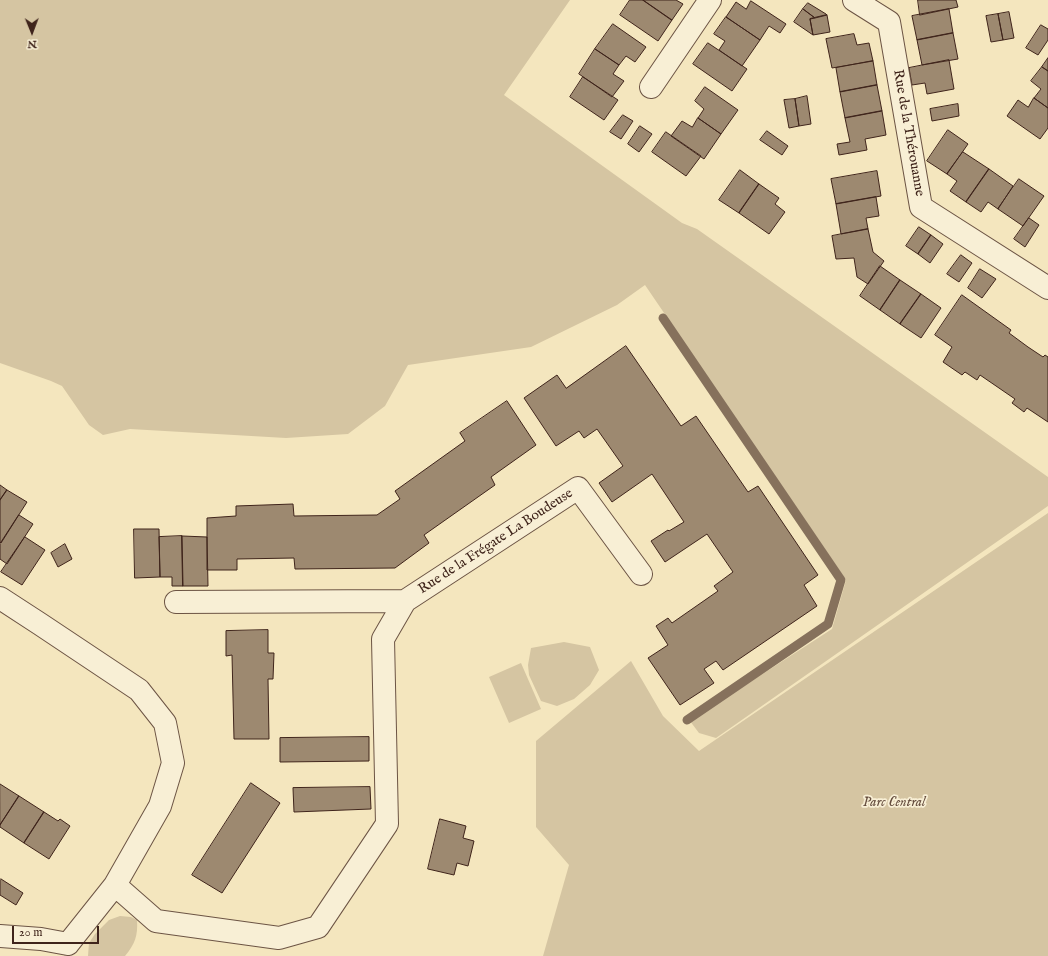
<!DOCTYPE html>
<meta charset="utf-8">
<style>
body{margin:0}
#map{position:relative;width:1048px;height:956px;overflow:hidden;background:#f4e6be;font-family:"IM FELL English",serif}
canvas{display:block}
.north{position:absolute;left:12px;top:12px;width:40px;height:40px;-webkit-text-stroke:3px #f8efd5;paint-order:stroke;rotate:179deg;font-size:11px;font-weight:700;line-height:16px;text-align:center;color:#3f241b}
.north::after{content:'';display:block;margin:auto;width:14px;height:18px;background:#3f241b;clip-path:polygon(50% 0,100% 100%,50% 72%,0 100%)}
.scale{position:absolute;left:12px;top:926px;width:87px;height:18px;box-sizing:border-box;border:2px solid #3f241b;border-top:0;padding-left:5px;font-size:12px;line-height:14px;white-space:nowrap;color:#3f241b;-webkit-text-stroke:3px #f8efd5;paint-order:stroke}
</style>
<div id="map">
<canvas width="1048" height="956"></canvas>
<div class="north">N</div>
<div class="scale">20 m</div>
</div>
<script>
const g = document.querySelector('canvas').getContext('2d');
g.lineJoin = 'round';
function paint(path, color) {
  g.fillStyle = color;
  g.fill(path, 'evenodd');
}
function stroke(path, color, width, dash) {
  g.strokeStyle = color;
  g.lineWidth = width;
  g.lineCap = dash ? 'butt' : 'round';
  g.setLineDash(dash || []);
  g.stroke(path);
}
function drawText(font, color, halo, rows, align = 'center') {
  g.font = font + ' "IM FELL English",serif';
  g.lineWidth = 3.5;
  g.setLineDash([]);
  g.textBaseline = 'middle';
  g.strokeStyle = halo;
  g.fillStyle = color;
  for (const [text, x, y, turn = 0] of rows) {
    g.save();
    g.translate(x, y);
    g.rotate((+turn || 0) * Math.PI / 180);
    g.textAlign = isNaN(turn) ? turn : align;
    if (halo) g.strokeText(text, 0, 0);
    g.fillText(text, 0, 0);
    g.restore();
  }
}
paint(new Path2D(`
 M 0,0 L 570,0 L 504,95 L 682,223 L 697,229 L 1048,477 L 1048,506 L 716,738 L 699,733 L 690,721 L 832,629 L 846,580 L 645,285 L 617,305 L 531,347 L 408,365 L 385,406 L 348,434 L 286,438 L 130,429 L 103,435 L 89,425 L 62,386 L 51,381 L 0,363 Z
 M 1048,513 L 1048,956 L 543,956 L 569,865 L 536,827 L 536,741 L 631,661 L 663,716 L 699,751 Z
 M 564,642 L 590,647 L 599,670 L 590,685 L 574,699 L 557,706 L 541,701 L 529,675 L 528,665 L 531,648 Z
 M 521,663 L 541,709 L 509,723 L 489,677 Z
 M 120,916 L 131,917 L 137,920 C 138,936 135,944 125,956 L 88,956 L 89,943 L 95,934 L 109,920 Z`), '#d5c5a2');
stroke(new Path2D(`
 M 663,318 L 841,580 L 828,624 L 687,720`), '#86715c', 9);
const building = new Path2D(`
 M 630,0 L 643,0 L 672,20 L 658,41 L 620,15 Z
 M 643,0 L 676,0 L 683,4 L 672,20 Z
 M 918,0 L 956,0 L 958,7 L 920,15 Z
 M 751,1 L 786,24 L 780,33 L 769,26 L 760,40 L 726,17 L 736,2 L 746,9 Z
 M 808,3 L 826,14 L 827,15 L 815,18 L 803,9 Z
 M 803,9 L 815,18 L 810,19 L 813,35 L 794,22 Z
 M 949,9 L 953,33 L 917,40 L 912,16 Z
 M 1009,12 L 1014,38 L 1003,40 L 998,14 Z
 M 998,14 L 1003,40 L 991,42 L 986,16 Z
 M 827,15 L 830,32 L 813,35 L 810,19 Z
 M 726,17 L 760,40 L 742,66 L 719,50 L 725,41 L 714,34 Z
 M 613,24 L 646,47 L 635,62 L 626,56 L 619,65 L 595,49 Z
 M 1041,25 L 1048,29 L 1048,40 L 1038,55 L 1026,48 Z
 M 953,33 L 958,59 L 922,65 L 917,40 Z
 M 854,34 L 857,45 L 869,43 L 873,61 L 832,68 L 826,39 Z
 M 708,43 L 747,69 L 732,91 L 693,64 Z
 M 595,49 L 619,65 L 613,74 L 624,81 L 612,97 L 579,74 Z
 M 1048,58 L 1048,71 L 1042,67 Z
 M 949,60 L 954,89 L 927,94 L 925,83 L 912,85 L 909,68 Z
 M 873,61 L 877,85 L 840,92 L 836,68 Z
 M 1042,67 L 1048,71 L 1048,108 L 1034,98 L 1041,89 L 1031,81 Z
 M 583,77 L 618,100 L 604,120 L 570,97 Z
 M 877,85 L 882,111 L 845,118 L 840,92 Z
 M 705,87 L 738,110 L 721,134 L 698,118 L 704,109 L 695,101 Z
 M 807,96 L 811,124 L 799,126 L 795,99 Z
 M 1034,98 L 1048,108 L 1048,128 L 1040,139 L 1007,116 L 1018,100 L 1028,107 Z
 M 795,99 L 799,126 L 789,128 L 784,100 Z
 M 958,104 L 959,116 L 932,121 L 930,109 Z
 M 882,111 L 886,135 L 865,139 L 867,150 L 839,155 L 837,144 L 850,142 L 845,118 Z
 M 623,115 L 633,121 L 621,139 L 610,132 Z
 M 698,118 L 721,134 L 704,159 L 671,136 L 682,121 L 692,127 Z
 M 640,126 L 652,134 L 639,152 L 628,144 Z
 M 948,130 L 968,144 L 947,174 L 927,161 Z
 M 767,131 L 788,146 L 782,155 L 760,140 Z
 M 666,132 L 701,156 L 686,176 L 652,152 Z
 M 963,152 L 989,169 L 966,202 L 950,191 L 957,181 L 947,174 Z
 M 989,169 L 1013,186 L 998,209 L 988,202 L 981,212 L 966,202 Z
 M 740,170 L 759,184 L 739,213 L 719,200 Z
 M 877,171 L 881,196 L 836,204 L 831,179 Z
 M 1019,179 L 1044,196 L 1023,226 L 998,209 Z
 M 759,184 L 779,198 L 775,204 L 785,212 L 769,234 L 739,213 Z
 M 876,197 L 879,216 L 866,218 L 868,229 L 841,234 L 836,204 Z
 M 1029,218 L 1039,225 L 1025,247 L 1014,239 Z
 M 919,227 L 931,235 L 918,254 L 906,246 Z
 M 868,229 L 873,252 L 884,261 L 868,284 L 857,277 L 854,258 L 836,259 L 832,236 Z
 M 931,235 L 943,244 L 930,263 L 918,254 Z
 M 961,255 L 972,263 L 959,282 L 947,274 Z
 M 880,266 L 900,280 L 880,310 L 860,296 Z
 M 980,269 L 996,279 L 982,298 L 968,288 Z
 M 900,280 L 921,294 L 900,324 L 880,310 Z
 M 921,294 L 941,308 L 921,338 L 900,324 Z
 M 962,295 L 1011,330 L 1009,333 L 1028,347 L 1043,357 L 1045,355 L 1048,357 L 1048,422 L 1027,408 L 1024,412 L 1012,403 L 1015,399 L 980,375 L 977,380 L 965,372 L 962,375 L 943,362 L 952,347 L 935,335 Z
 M 626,346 L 681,426 L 696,416 L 748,492 L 758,486 L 818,575 L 804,585 L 817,606 L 723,670 L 716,661 L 704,669 L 714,683 L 680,705 L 648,658 L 668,645 L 656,626 L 668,618 L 672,623 L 718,591 L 714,586 L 733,572 L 707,534 L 665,562 L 651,541 L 668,530 L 669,531 L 684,522 L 652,474 L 612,502 L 599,483 L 623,466 L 597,429 L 584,438 L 579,431 L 556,446 L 524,398 L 557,375 L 566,388 Z
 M 507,401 L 536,445 L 491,477 L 495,485 L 424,535 L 429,543 L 395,568 L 295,569 L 294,558 L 237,559 L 237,570 L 207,570 L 207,518 L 236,516 L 236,506 L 293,504 L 294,516 L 377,515 L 400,499 L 395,491 L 465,441 L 460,433 Z
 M 0,485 L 7,490 L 0,500 Z
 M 7,490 L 27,502 L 1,543 L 0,542 L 0,500 Z
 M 19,515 L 33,524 L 7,564 L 0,559 L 0,544 Z
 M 134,529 L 159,529 L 160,577 L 135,578 Z
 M 182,536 L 183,586 L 172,586 L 172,577 L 160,577 L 159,537 Z
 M 182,536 L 207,537 L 208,586 L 183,586 Z
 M 25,537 L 45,550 L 22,585 L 1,572 Z
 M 65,544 L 72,559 L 58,567 L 51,553 Z
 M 268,630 L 268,653 L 274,653 L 273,679 L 268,679 L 269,739 L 234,739 L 232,655 L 226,656 L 226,631 Z
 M 369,737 L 369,761 L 280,762 L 280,738 Z
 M 251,783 L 280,803 L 222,893 L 192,875 Z
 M 0,784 L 19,796 L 0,825 Z
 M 370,787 L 371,809 L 294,812 L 293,788 Z
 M 19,796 L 44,812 L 24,843 L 0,827 L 0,825 Z
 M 44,812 L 58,821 L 60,819 L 70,826 L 49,859 L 24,843 Z
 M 440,819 L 466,826 L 463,838 L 474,841 L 468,866 L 457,863 L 454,875 L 428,869 Z
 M 1,879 L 23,893 L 16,905 L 0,895 L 0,880 Z`);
paint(building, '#9d8970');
stroke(building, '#3f241b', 1);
const minor = new Path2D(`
 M 854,0 L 889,22 L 921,207 L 1048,288
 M 651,87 L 710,0
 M 0,598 L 40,624 L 139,690 L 165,723 L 173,763 L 160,806 L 115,885 L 68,944
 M 176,602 L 405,601
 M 115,885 L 156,921 L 279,938 L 318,927 L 387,824 L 383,639 L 405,601 L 578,488 L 641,574
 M 0,936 L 41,939 L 68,944`);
stroke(minor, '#6c5444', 24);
stroke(minor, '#f8efd5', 22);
drawText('14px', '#3f241b', '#f8efd5', [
 ["Rue de la Thérouanne",908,133,80],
 ["Rue de la Frégate La Boudeuse",496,542,-33]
]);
drawText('italic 14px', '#644c3d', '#f8efd5', [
 ["Parc Central",894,803]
]);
</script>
